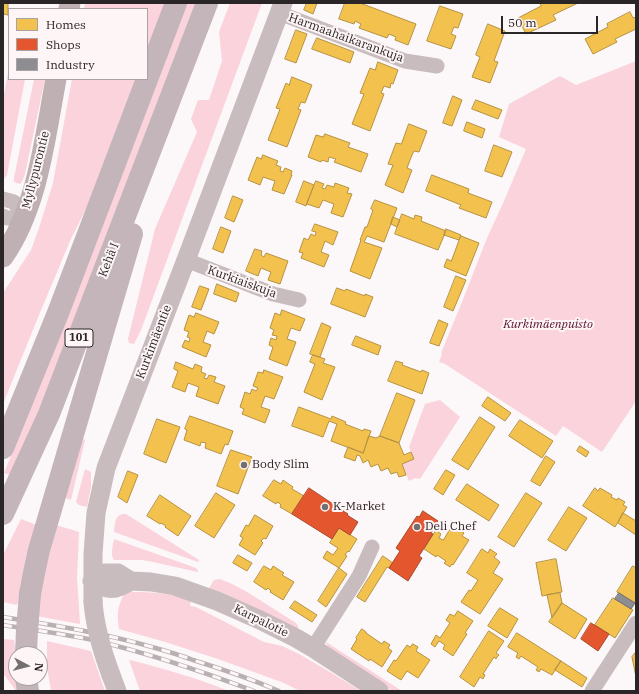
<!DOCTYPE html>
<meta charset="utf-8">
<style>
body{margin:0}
#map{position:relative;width:639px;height:694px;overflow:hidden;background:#fcf7f8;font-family:"IBM Plex Serif",serif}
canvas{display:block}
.frame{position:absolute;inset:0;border:4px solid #2a2627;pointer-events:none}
.legend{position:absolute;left:8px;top:8px;width:140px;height:72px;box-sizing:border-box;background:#fef5f7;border:1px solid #a9a2a4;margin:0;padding:5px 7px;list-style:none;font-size:12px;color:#2a2627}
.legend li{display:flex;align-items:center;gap:8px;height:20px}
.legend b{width:20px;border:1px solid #a9a2a4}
.north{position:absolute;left:8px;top:646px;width:40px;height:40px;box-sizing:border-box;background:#fef5f7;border:1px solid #a9a2a4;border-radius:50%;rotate:97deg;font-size:11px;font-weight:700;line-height:16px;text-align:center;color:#2a2627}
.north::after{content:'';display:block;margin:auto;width:14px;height:18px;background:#746f70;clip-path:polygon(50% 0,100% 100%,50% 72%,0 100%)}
.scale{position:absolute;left:501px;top:16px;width:97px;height:18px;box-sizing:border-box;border:2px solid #2a2627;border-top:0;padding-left:5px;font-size:12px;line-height:14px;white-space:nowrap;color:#2a2627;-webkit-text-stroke:3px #fef5f7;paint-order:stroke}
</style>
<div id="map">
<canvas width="639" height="694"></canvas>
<div class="frame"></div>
<ul class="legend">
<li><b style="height:11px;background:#f2c14e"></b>Homes</li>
<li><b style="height:11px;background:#e4572e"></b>Shops</li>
<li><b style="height:11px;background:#8d8d92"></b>Industry</li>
</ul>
<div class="north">N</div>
<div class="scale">50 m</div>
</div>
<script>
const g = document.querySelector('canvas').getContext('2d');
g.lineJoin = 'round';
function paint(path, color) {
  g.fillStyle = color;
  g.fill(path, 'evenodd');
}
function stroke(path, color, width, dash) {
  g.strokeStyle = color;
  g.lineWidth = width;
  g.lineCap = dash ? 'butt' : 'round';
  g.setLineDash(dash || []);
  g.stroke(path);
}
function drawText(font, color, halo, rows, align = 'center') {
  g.font = font + ' "IBM Plex Serif",serif';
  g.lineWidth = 4;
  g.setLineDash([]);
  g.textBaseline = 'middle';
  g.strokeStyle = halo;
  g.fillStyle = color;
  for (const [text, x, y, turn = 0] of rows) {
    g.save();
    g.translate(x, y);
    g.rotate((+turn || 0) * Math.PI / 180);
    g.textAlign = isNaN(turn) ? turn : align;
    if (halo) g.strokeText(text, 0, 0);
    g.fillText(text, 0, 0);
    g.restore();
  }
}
paint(new Path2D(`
 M 85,3 L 168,3 L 147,59 L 147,9 L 84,9 Z
 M 187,3 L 198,3 L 42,408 L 10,475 L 4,473 L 50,361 Z
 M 230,3 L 262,3 L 141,330 L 134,344 L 129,343 L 128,339 L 155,229 L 197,132 L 191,119 L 198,100 L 209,100 L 222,61 L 219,32 Z
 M 636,61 L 636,401 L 602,452 L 563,426 L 556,436 L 445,364 L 439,362 L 442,354 L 441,353 L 462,302 L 487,238 L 504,201 L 526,149 L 499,137 L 509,104 L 560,76 L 576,85 Z
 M 9,68 L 9,79 L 25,79 L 7,175 L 3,180 L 3,99 Z
 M 34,79 L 45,79 L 25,174 L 22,182 L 20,184 L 14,182 L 14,178 Z
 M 72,79 L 139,79 L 99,183 L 70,241 L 39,315 L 3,404 L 3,293 L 31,250 L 39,228 L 53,183 Z
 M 440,400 L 460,417 L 420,479 L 415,478 L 409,481 L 402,464 L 414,459 L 409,447 L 425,404 Z
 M 84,439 L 85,440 L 71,500 L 63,497 L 82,441 Z
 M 85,469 L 91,472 L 91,487 L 87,507 L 79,505 L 76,502 Z
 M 122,514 L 126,514 L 199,560 L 198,562 L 114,532 C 115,525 114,517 122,514 Z
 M 21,519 L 39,526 L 17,605 L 3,602 L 3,555 Z
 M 56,525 L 79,532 L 77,577 L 80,624 L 36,616 L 42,580 Z
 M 114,539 L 196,568 L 198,571 L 198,572 L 153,562 L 142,560 L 114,560 C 110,555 113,545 114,539 Z
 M 220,579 L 232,584 L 247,592 L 296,623 L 298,626 L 298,629 L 208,590 L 214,580 Z
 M 131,592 C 152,592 171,593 191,600 L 190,606 L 196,607 L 264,642 L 282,646 L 299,654 L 335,675 L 361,691 L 300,691 L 284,683 L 218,659 L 162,641 L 119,629 C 117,614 117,608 124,594 Z
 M 3,639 L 14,640 L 16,657 L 16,678 L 20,691 L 16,691 L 3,673 Z
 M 47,641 L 91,651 L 105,691 L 51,691 L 47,667 Z
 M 326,642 L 402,691 L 392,691 L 330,651 L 326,643 Z
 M 129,660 C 163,668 196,678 229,691 L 140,691 Z`), '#fad3dc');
const homes = new Path2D(`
 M 3,3 L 8,3 L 8,15 L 3,14 Z
 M 307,3 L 317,3 L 313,14 L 304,10 Z
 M 345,3 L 360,3 L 416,24 L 408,45 L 395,40 L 396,37 L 389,34 L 387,38 L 359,28 L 361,24 L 355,21 L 354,24 L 339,19 Z
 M 540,3 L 578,3 L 553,15 L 556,20 L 526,34 L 518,18 L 541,6 Z
 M 440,6 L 463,14 L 458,28 L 454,27 L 451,34 L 456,36 L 451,49 L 427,41 Z
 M 630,12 L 633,18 L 636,17 L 636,29 L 615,39 L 617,42 L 593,54 L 585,39 L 608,27 L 607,24 Z
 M 488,24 L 505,31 L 494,61 L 498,62 L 490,83 L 472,77 L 480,57 L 476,55 Z
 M 296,30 L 307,34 L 296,63 L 285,59 Z
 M 317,38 L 354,52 L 350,63 L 312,49 Z
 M 378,62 L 398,70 L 393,84 L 391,83 L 390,88 L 384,86 L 381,93 L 384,94 L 370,131 L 352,124 L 364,94 L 360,93 L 370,68 L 375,70 Z
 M 292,77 L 312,85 L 305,103 L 301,102 L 298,109 L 301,110 L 287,147 L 268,140 L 280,109 L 276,108 L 286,83 L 289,85 Z
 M 453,96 L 462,100 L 452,126 L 443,123 Z
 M 476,100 L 502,110 L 498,119 L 472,109 Z
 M 467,122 L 485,129 L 482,138 L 464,131 Z
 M 409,124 L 427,131 L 419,152 L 414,151 L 412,155 L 407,168 L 412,170 L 403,193 L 385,185 L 393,165 L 388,164 L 396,143 L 401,144 Z
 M 325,134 L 350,143 L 348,147 L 368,154 L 361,172 L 334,162 L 336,159 L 329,157 L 328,162 L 322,160 L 321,162 L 308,157 L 316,135 L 323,137 Z
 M 494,145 L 512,152 L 502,177 L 485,171 Z
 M 263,155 L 278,161 L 276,165 L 281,167 L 280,171 L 283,172 L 285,168 L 292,171 L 291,175 L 292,175 L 284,194 L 272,190 L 275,181 L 263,177 L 260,185 L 248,180 L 257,157 L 261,159 Z
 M 432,175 L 469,189 L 468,193 L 492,202 L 486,218 L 459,208 L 461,205 L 426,191 Z
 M 304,181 L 314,185 L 306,206 L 296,202 Z
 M 316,181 L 324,184 L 322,188 L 325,189 L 327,185 L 334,187 L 335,183 L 349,188 L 347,193 L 352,194 L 343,217 L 331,213 L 334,204 L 323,200 L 319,208 L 307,204 Z
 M 233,196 L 243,200 L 234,222 L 225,218 Z
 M 375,200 L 397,208 L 384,242 L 367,236 L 364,242 L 382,248 L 370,279 L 350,271 L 361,240 L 360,240 L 365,227 L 367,227 L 373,210 L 371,209 Z
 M 402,214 L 414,219 L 415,215 L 422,217 L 421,221 L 446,231 L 438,250 L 395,234 Z
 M 393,217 L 400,220 L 397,227 L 391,224 Z
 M 315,224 L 338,232 L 333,245 L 325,241 L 321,252 L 329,255 L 324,267 L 301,258 L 303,253 L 299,252 L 304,238 L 308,240 L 311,234 L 315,236 L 316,232 L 312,231 Z
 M 221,227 L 231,231 L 223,253 L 213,249 Z
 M 446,229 L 461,235 L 459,240 L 444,235 Z
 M 461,236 L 479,243 L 466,276 L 444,267 L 447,259 L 451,261 Z
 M 255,249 L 262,251 L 261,255 L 264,257 L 266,253 L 288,261 L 280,284 L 268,280 L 271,272 L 261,268 L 258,276 L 246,271 Z
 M 456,276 L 466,280 L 453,311 L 444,307 Z
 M 217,284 L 239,293 L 236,302 L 214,294 Z
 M 200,286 L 209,289 L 201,310 L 192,307 Z
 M 337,288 L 345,291 L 346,289 L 365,296 L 365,294 L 373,297 L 365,317 L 331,304 Z
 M 282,310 L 305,319 L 300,331 L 291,328 L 287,339 L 296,342 L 287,366 L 269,359 L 273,347 L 269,345 L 271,338 L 276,340 L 277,336 L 272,335 L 274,330 L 270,328 L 275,313 L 280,315 Z
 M 196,313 L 219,322 L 214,334 L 207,331 L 203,342 L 211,345 L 206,357 L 182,347 L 185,340 L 189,342 L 190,338 L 187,337 L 189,332 L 184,330 L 189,315 L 194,317 Z
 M 439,320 L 448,324 L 439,346 L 430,343 Z
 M 322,323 L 331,327 L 320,357 L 310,354 Z
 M 356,336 L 381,346 L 378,355 L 352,345 Z
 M 313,355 L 325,359 L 323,363 L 335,367 L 322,400 L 304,392 L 315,364 L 310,362 Z
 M 396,361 L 403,363 L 402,365 L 421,372 L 422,370 L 429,373 L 422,394 L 388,381 Z
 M 176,362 L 193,369 L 195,364 L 202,367 L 201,372 L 206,374 L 204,378 L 207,379 L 209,375 L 216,377 L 214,382 L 225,386 L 218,404 L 196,396 L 199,387 L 188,383 L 185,392 L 172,387 L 178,371 L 174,369 Z
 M 264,370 L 283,377 L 274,399 L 265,396 L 261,407 L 270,410 L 265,423 L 242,414 L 244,409 L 240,407 L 245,392 L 250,394 L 252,389 L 256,391 L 258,388 L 253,386 L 258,372 L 263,373 Z
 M 397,393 L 415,400 L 399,443 L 380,436 Z
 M 488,397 L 511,413 L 505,421 L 482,406 Z
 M 299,407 L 331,419 L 332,416 L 346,422 L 345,424 L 363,431 L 364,429 L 371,431 L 363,453 L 331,441 L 337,424 L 329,421 L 323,437 L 292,426 Z
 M 190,416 L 233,431 L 228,445 L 225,444 L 221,454 L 205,448 L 206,443 L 201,442 L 200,446 L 184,440 L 187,430 L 185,429 Z
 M 480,417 L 495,427 L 468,470 L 452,460 Z
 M 157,419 L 180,427 L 166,463 L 144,454 Z
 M 520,420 L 553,441 L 542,458 L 509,436 Z
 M 369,436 L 376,438 L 380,436 L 399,443 L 404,455 L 411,452 L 414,459 L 402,464 L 406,475 L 399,477 L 397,472 L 391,474 L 388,468 L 381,471 L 378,464 L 371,467 L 368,460 L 363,463 L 360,456 L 357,455 L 355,461 L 344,457 L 348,447 L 363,453 Z
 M 580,446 L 589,452 L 586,457 L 577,451 Z
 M 231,450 L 252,457 L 238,494 L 217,486 Z
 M 546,456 L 555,462 L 540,486 L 531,481 Z
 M 446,470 L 455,475 L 443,495 L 434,489 Z
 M 128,471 L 138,475 L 127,503 L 118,497 Z
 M 274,480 L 281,484 L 283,480 L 293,487 L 292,489 L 304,496 L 292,514 L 280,507 L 281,505 L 279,503 L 277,502 L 276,504 L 263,496 Z
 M 467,484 L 499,505 L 489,521 L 456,500 Z
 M 595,488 L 598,491 L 600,488 L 612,495 L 611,497 L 617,500 L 618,498 L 625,502 L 623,505 L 627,507 L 615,527 L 583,506 Z
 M 216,493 L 235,505 L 214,538 L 195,526 Z
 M 526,493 L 542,503 L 514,547 L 498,537 Z
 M 160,495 L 191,516 L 178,536 L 165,527 L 166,526 L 161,523 L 160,524 L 147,516 Z
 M 569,507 L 587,518 L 566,551 L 548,540 Z
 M 623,513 L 636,521 L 636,535 L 618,523 Z
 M 255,515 L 273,526 L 266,539 L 264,538 L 261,541 L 263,543 L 255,555 L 239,545 L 243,538 L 240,536 L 246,525 L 248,526 Z
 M 339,528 L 357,539 L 349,552 L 348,551 L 345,555 L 347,556 L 339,568 L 323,558 L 327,551 L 333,555 L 338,548 L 330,543 Z
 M 451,528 L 456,532 L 458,529 L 464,533 L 462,536 L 469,540 L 453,565 L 452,564 L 450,567 L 444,563 L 446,561 L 437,555 L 436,557 L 424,549 L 436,530 L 441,534 L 439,538 L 443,540 Z
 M 482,549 L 488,553 L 490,549 L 497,554 L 494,557 L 500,562 L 493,573 L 503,579 L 480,614 L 461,602 L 469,590 L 471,591 L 478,580 L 467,573 Z
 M 238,555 L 252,563 L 247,571 L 233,563 Z
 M 383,556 L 393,563 L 389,568 L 387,567 L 365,602 L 357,597 Z
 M 556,559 L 562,592 L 542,596 L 536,563 Z
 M 264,566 L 271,570 L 273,566 L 284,573 L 282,575 L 294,582 L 283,600 L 270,592 L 271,591 L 268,588 L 266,590 L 254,582 Z
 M 633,566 L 636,568 L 636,604 L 617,592 Z
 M 339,568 L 347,574 L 326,607 L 318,601 Z
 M 560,593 L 562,603 L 552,618 L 547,595 Z
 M 613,598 L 633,610 L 615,638 L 595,625 Z
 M 295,601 L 317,615 L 312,622 L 290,608 Z
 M 562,603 L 587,619 L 575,639 L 549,622 Z
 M 500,608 L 518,619 L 507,638 L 488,626 Z
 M 458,611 L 473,621 L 465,633 L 467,634 L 453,656 L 443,649 L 445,645 L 439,641 L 435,647 L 431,644 L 436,635 L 440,638 L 450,623 L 446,620 L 450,614 L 454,616 Z
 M 362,629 L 366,632 L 366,633 L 382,644 L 384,641 L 390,645 L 388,648 L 392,651 L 382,667 L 370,659 L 369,661 L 351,649 L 357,639 L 356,638 Z
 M 489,631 L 504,641 L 496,653 L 499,655 L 497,657 L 496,659 L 494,657 L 483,674 L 485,675 L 483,679 L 480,677 L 474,687 L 460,677 Z
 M 517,633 L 561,661 L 552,675 L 541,669 L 539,672 L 536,670 L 538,667 L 521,656 L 519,659 L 516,657 L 518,653 L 508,647 Z
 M 413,644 L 418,647 L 416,651 L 430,660 L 418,678 L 407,671 L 401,680 L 387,671 L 394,660 L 396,661 L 407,645 L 410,647 Z
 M 636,652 L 636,677 L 632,657 Z
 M 561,661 L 587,678 L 582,687 L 555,670 Z`);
paint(homes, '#f2c14e');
stroke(homes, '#b69242', 1);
const shops = new Path2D(`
 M 309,488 L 348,514 L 347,515 L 358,522 L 350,535 L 339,528 L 332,539 L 292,514 Z
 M 423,511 L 438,521 L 431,533 L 433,534 L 419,556 L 422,558 L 408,581 L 389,568 L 400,551 L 396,548 L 417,516 L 419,517 Z
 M 591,623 L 609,634 L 598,651 L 581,639 Z`);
paint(shops, '#e4572e');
stroke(shops, '#ac482c', 1);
const industry = new Path2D(`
 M 619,593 L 635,603 L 631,609 L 615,599 Z`);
paint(industry, '#8d8d92');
stroke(industry, '#6f6e72', 1);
stroke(new Path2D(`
 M 279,13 L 405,61 L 437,66
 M 3,199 L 14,202 L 24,217
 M 3,216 L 7,218 L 24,217
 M 186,260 L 273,294 L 299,300
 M 313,648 L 359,576 L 372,547
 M 592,691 L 636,623`), '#c8bcbe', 15);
stroke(new Path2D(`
 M 92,581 L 105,573 L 118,573 L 131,581 L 151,582 L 175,586 L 217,601 L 260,620 L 296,638 L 313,648 L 379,691
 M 92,581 C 111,591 112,591 131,581
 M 93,602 L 93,554 L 96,513 L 106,468 L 186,260 L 283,3
 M 111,675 L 117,691`), '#c8bcbe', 19);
stroke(new Path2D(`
 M 69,9 L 70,3
 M 3,257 C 38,207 45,137 56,79`), '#beb0b3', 21);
stroke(new Path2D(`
 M 3,448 L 58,313 L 176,3
 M 3,514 L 49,414 L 72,354 L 207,3
 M 30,594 L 34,573 L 39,550 L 132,234
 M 26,678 L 28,691`), '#c3b5b9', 22);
const rail = new Path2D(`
 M 3,617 C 53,625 103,633 152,647 C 166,651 180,655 193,660 C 222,669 251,679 279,691
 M 3,625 C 33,630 64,634 93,640 C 148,653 201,671 254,691`);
stroke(rail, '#b9b0b2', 4.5);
stroke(rail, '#fef5f7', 3, [9]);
stroke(new Path2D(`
 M 93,602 C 95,628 102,651 111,675`), '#c8bcbe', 19);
stroke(new Path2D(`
 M 26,654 L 27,630 L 30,594`), '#c3b5b9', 22);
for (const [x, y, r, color] of [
 [244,465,4,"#746f70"],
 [325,507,4,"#746f70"],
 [417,527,4,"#746f70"]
]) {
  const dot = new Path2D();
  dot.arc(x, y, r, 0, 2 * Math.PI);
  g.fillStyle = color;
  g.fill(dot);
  stroke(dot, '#fef5f7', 1.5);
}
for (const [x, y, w] of [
 [79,338,28]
]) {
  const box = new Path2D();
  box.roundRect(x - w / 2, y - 9, w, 18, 3);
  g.fillStyle = '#fef5f7';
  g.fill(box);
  stroke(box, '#2a2627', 1);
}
drawText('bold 11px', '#2a2627', null, [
 ["101",79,338]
]);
drawText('12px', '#2a2627', '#fef5f7', [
 ["Harmaahaikarankuja",346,38,20],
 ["Myllypurontie",36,170,-76],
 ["Kehä I",109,260,-69],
 ["Kurkiaiskuja",242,282,20],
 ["Kurkimäentie",154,342,-69],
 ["Karpalotie",261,621,26]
]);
drawText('italic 12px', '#5a0f2c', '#fef5f7', [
 ["Kurkimäenpuisto",548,325]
]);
drawText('12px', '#2a2627', '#fef5f7', [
 ["Body Slim",252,465],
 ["K-Market",333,507],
 ["Deli Chef",425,527]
], 'left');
</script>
